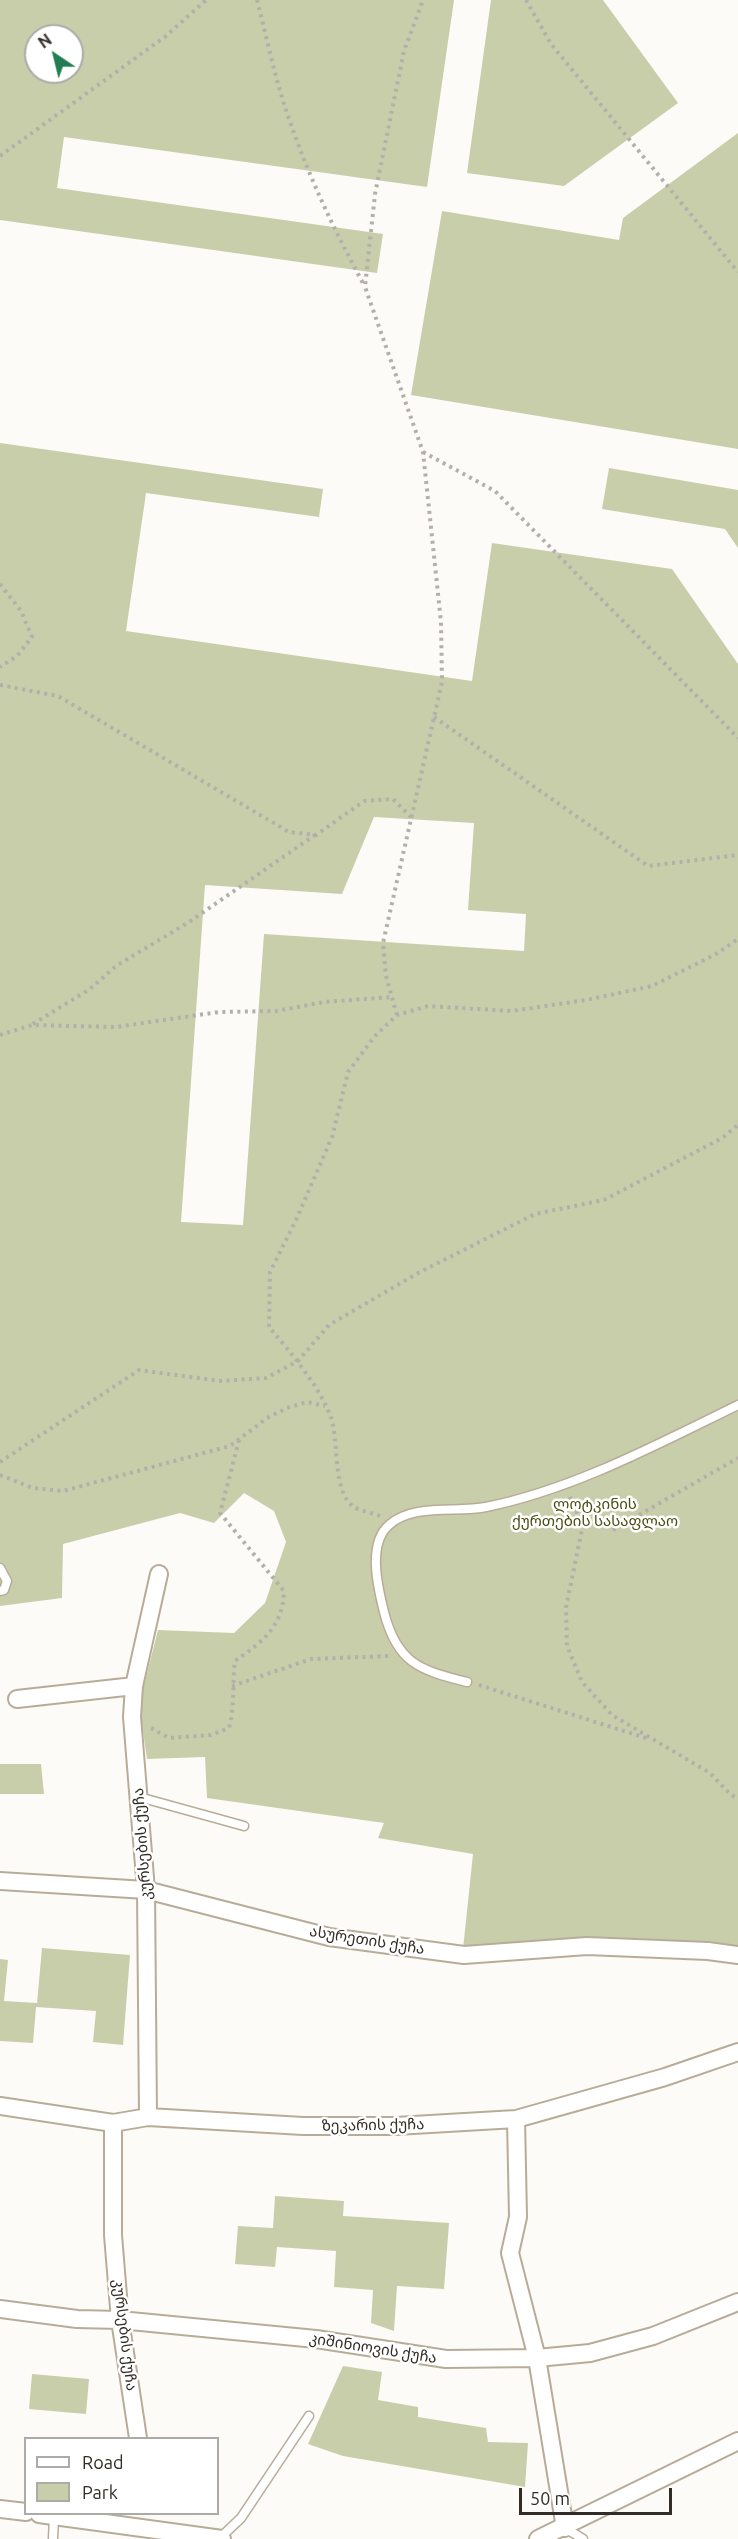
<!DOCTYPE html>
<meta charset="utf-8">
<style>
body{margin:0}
#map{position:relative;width:738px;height:2539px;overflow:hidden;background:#fdfbf7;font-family:Ubuntu,sans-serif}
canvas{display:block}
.legend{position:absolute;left:24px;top:2437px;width:195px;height:78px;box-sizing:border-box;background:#fff;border:2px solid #adaba8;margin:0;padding:8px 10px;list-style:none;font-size:18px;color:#312c25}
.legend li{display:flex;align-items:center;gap:12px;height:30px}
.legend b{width:30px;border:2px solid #adaba8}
.north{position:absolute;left:24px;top:24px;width:60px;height:60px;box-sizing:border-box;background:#fff;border:2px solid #adaba8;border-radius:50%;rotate:325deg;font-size:16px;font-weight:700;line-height:24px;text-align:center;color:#312c25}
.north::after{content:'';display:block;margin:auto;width:21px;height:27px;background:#237d52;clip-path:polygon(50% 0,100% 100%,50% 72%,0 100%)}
.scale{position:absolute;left:519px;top:2488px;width:153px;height:27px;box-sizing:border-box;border:3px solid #312c25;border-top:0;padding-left:8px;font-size:18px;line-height:21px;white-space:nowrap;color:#312c25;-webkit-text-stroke:4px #fff;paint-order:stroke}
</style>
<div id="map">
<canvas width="738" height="2539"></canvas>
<ul class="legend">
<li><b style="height:8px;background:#fff"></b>Road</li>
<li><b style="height:16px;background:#c9ceaa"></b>Park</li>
</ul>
<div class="north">N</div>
<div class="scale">50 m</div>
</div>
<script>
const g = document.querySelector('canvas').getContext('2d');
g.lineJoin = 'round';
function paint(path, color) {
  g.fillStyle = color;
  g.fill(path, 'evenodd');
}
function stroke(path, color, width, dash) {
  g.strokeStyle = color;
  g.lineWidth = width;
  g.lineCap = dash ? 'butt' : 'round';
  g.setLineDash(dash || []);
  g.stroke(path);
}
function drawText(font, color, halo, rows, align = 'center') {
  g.font = font + ' Ubuntu,"Noto Sans Georgian",sans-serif';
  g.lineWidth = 5;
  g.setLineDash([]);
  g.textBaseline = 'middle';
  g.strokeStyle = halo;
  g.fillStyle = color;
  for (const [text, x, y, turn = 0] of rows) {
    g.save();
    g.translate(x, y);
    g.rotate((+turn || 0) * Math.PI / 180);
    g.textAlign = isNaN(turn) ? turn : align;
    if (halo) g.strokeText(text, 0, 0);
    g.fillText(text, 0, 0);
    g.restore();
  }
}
paint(new Path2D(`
 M 0,0 L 454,0 L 427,187 L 64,137 L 57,188 L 383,234 L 377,273 L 0,220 ZM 36,36 L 72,36 L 72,72 L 36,72 Z
 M 491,0 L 603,0 L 678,103 L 564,186 L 467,173 Z
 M 738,133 L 738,449 L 411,395 L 442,211 L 619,240 L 623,218 Z
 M 0,443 L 323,489 L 319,517 L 146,493 L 126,631 L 472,681 L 492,543 L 672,569 L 738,664 L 738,1947 L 680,1941 L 601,1940 L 463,1949 L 473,1854 L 378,1838 L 384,1823 L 207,1798 L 205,1757 L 147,1759 L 139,1705 L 158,1630 L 234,1633 L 265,1603 L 286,1542 L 274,1511 L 244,1493 L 214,1523 L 180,1513 L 63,1544 L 62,1598 L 0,1606 ZM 374,817 L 474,823 L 468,910 L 526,914 L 524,951 L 264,934 L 243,1225 L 181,1222 L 205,885 L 342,894 Z
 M 609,468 L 738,490 L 738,548 L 725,529 L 602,509 Z
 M 0,1764 L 41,1764 L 44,1794 L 0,1794 Z
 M 42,1948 L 130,1955 L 123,2045 L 93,2042 L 96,2011 L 36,2007 L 33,2043 L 0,2041 L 0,1959 L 8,1960 L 4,2001 L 37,2003 Z
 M 275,2196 L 344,2201 L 343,2216 L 449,2223 L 444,2289 L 397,2286 L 394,2331 L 371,2323 L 373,2290 L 334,2287 L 336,2251 L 277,2247 L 275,2267 L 235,2264 L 238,2226 L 273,2228 Z
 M 343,2366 L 382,2372 L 378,2400 L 418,2407 L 418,2417 L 486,2428 L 488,2442 L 528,2443 L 525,2487 L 343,2456 L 308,2444 Z
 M 32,2374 L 89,2379 L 86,2414 L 29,2409 Z`), '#c9ceaa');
const service = new Path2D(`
 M 0,1568 L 7,1581 L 4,1590 L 0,1591
 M 467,1682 C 419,1670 397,1663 384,1612 C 378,1588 367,1544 389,1525 C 413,1503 457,1513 486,1507 C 574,1489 658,1444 738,1405
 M 139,1797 L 244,1826
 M 565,2528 L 583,2539
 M 220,2538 L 241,2518 L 309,2416
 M 53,2539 L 54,2516`);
const minor = new Path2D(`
 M 17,1699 L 134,1686
 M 0,1881 L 146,1890 L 329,1937 L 464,1955 L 587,1946 L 708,1951 L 738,1955
 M 0,2106 L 113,2123 L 148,2117 L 303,2126 L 396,2126 L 516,2119 L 665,2077 L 738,2052
 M 148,2117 L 146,1890 L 132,1717 L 134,1686 L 159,1574
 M 516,2119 L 518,2217 L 510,2253 L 537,2358 L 565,2528
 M 113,2123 L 113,2235 L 120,2320 L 138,2438
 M 0,2309 L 77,2319 L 120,2320 L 316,2339 L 446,2359 L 537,2358 L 590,2353 L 653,2336 L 738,2302
 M 0,2509 L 26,2512
 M 39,2514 L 222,2539
 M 538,2539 L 738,2441`);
stroke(service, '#b8ac99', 11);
stroke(minor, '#b8ac99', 20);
stroke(new Path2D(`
 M 257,0 C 267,38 275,79 288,116 C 308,175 334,230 364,285
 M 526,0 L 551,44 L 738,272
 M 0,156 L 166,36 L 206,0
 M 423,452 L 495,491 L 738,738
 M 0,584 L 21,611 L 32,637 L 17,656 L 0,667
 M 0,685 L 58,696 L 289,832 L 316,835 L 364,801 L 393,799 L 411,817
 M 434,717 L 648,866 L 738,855
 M 397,1015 L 386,976 L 383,943 L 442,682 L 441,622 L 423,452 L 365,287 L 375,194 L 404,51 L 423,0
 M 33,1024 L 90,989 L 116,966 L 189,922 L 315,835
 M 0,1035 L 32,1025 L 116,1027 L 219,1012 L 276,1011 L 324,1002 L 392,997
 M 0,1462 L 139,1370 L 220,1381 L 266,1378 L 298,1361 L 329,1325 L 418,1273 L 535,1214 L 604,1200 L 722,1138 L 738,1125
 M 0,1475 L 33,1488 L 63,1491 L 230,1446 L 267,1418 L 287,1408 L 307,1402 L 325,1406
 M 570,1497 L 583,1525 L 566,1607 L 567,1646 L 582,1682 L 612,1715 L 710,1773 L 731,1795 L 738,1798
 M 380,1516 C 372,1513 361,1511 354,1507 C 331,1491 340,1439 330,1415 C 318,1384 290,1352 269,1327 L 270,1272 L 296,1220 L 332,1137 L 348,1072 L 374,1037 L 397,1015 L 428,1006 L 512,1011 L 586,1000 L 652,986 L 716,954 L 738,939
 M 613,1530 L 738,1458
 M 479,1685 L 649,1739
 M 232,1686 L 311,1659 L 388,1656
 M 151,1728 L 169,1738 L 211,1735 L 229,1728 C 235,1706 232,1684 235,1661 C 262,1642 283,1627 284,1591 L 220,1513 L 239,1440`), '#b3b0ab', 4, [3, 4.5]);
stroke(service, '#fff', 8);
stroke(minor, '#fff', 16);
drawText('15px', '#4a4e11', '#fff', [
 ["ლოტკინის",595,1504],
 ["ქურთების სასაფლაო",595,1521]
]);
drawText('15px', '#312c25', '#fff', [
 ["კურსების ქუჩა",142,1844,-94],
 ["ასურეთის ქუჩა",367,1940,9],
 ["ზეკარის ქუჩა",373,2125,-1],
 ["კურსების ქუჩა",125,2335,83],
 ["კიშინიოვის ქუჩა",373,2348,9]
]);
</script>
